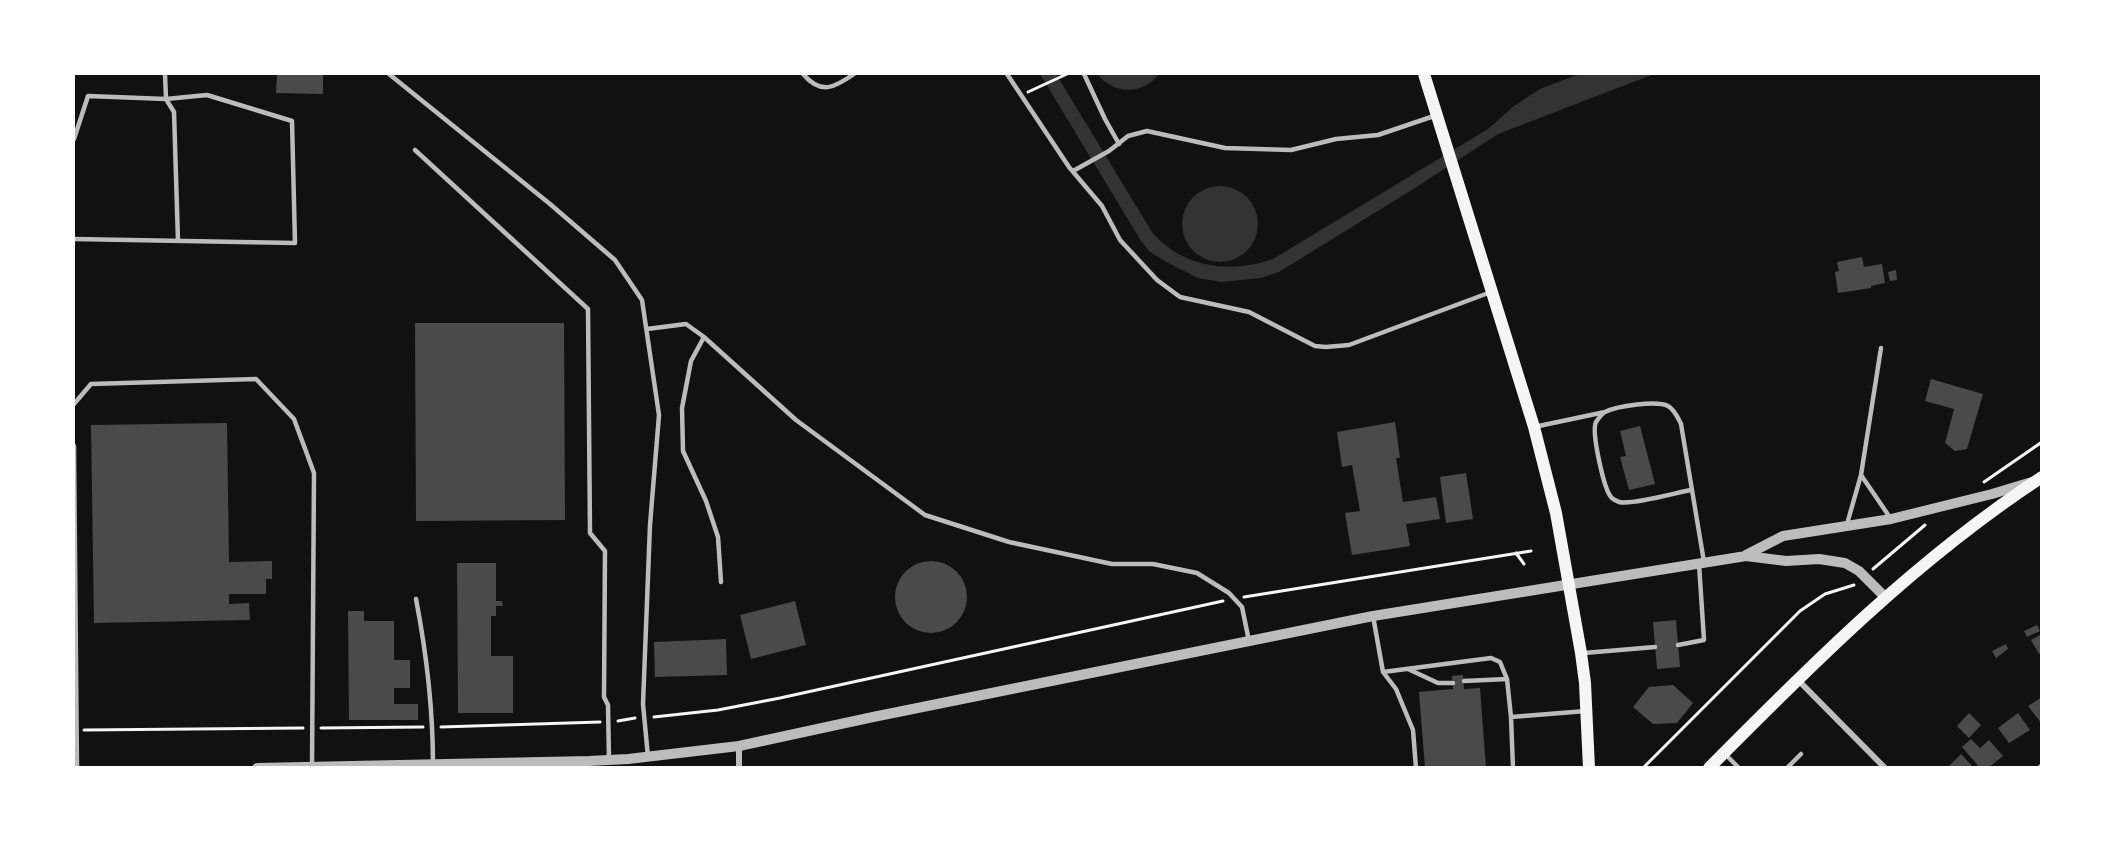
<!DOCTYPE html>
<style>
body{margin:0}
#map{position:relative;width:2115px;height:841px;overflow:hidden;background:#111;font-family:"Work Sans",sans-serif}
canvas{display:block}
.frame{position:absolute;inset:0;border:75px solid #fff;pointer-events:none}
</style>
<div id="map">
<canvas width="2115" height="841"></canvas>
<div class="frame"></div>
</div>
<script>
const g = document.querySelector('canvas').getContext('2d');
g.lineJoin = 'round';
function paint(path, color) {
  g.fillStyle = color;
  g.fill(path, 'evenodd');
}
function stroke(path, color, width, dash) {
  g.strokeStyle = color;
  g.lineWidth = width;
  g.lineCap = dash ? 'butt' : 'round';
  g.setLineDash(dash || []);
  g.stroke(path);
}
paint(new Path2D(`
 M 1040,74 L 1056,74 L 1152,232 C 1182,268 1231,274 1273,259 L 1488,129 L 1514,106 L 1540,89 L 1579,74 L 1654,74 L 1498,134 L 1415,188 L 1279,272 L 1261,278 L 1221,282 L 1198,278 L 1170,264 L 1150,252 L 1141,241 Z
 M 1097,74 L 1159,74 C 1143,95 1114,95 1097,74 Z
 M1182 224a38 38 0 1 1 76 0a38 38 0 1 1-76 0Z`), '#333');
paint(new Path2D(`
 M 277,74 L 323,74 L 323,94 L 276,93 Z
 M 1862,257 L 1864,267 L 1882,264 L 1885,283 L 1871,286 L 1871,288 L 1838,293 L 1835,272 L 1839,271 L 1837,262 Z
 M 1896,270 L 1897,280 L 1890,281 L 1888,272 Z
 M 415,323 L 564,323 L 565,520 L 416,521 Z
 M 1931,379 L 1983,394 L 1967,449 L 1955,451 L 1945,443 L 1954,409 L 1925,401 Z
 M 1395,422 L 1400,458 L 1396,458 L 1403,502 L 1436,497 L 1440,519 L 1406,524 L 1410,546 L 1352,555 L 1345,513 L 1360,511 L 1352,465 L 1342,467 L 1337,432 Z
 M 227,423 L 229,562 L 272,561 L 272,579 L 266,579 L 266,594 L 229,594 L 229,604 L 249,603 L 250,620 L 94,623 L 91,425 Z
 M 1640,426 L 1655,484 L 1629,490 L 1620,457 L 1626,456 L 1620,431 Z
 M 1466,473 L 1473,519 L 1446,523 L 1440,477 Z
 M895 597a36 36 0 1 1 72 0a36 36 0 1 1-72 0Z
 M 457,563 L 496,563 L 496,601 L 502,601 L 503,606 L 496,606 L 496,616 L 491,616 L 491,656 L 513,656 L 513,713 L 458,713 Z
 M 795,601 L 806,645 L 751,659 L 740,615 Z
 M 348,611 L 364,611 L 364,621 L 394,621 L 394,660 L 410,660 L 410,688 L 394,688 L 394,704 L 418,704 L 418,720 L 349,720 Z
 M 1676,620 L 1680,667 L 1657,669 L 1653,622 Z
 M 2037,625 L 2040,631 L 2027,637 L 2024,631 Z
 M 2042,634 L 2042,653 L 2039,654 L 2031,640 Z
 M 726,639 L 727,675 L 655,677 L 654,642 Z
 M 2006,644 L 2008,649 L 1996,658 L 1992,651 Z
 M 1463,675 L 1464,689 L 1480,688 L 1486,768 L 1425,768 L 1419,692 L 1453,689 L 1452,676 Z
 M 1673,685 L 1693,703 L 1677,723 L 1653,724 L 1633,707 L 1649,687 Z
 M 2042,697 L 2042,724 L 2028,706 Z
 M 1969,713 L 1981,725 L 1969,738 L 1957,726 Z
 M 2018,713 L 2030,730 L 2009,743 L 1998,728 Z
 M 1971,739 L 1980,748 L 1989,740 L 2003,756 L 1988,768 L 1980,768 L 1962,747 Z
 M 1961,754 L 1974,768 L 1947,768 Z`), '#4a4a4a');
stroke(new Path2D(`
 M 1028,92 L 1067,74
 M 1984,482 L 2042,442
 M 1516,553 L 1524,564
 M 1873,569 L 1925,525
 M 1244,597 L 1531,551
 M 654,717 L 718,710 L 780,698 L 1223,601
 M 618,721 L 635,718
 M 441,727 L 600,722
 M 321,728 L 423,727
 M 84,730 L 303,728
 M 1643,768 L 1800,611 L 1825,594 L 1854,585`), '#f5f5f5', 3);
stroke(new Path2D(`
 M 165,74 L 166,99 L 174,112 L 178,241
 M 389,74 L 550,204 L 615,260 L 642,300 L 659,415 L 650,525 L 643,704 L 648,757
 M 803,74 C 821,95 834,88 854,74
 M 1007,74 L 1069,167 L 1102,206 L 1120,240 L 1157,280 L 1180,297 L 1249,312 L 1315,346 L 1326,347 L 1349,345 L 1491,292
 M 1084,74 L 1105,119 L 1119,144
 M 74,139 L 88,96 L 166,99 L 207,95 L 292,121 L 295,243 L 74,239
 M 415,150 L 588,309 L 590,533 L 605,551 L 604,697 L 608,705 L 609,760
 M 1073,171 L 1109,151 L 1128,136 L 1147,131 L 1225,148 L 1291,150 L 1336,139 L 1378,135 L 1437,115
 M 647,329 L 686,324 L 704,337 L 796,420 L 925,515 L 1009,542 L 1112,564 L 1153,564 L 1197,573 L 1229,593 L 1242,607 L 1249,641
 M 704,337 L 691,361 L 682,408 L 683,451 L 706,501 L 718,537 L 721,582
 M 74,404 L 91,384 L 256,379 L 294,419 L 314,473 L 312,767
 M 1534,427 L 1605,412
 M 74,446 L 77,768
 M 1861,475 L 1891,519
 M 1691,490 C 1675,493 1633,505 1619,502 C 1617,501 1612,499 1611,497 C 1604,489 1591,432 1596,422 C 1598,419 1602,414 1605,412 C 1617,406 1657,400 1668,406 C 1675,410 1678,418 1681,424 L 1704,562
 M 1847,524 L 1861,475 L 1881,348
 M 416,599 C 427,656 433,707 433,765
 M 1373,616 L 1383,672 L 1396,689 L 1413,730 L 1416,768
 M 1678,645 L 1704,640 L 1699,564
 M 1584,653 L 1655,647
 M 1408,669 L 1438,683 L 1453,683
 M 1383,672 L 1491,658 L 1500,662 L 1507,679 L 1511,717
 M 1464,681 L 1507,679
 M 1724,753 L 1739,768
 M 1513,768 L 1511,717 L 1586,711
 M 1787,768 L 1801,754`), '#bcbcbc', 4.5);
stroke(new Path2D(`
 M 1797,679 L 1885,768
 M 739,768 L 739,746
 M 2040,768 L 2042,766`), '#bcbcbc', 6);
stroke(new Path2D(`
 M 1746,555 L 1783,536 L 1891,519 L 1992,494 L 2032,482
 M 257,768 L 589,761 L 628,759 L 739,746 L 873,717 L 1373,616 L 1746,556 L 1786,561 L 1819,559 L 1845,563 L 1859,571 L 1886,598`), '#bcbcbc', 10);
stroke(new Path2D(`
 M 1424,74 L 1534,427 L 1556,513 L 1581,653 L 1585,683 L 1589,768
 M 1709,768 C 1813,663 1918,558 2042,477`), '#f5f5f5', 12);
</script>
